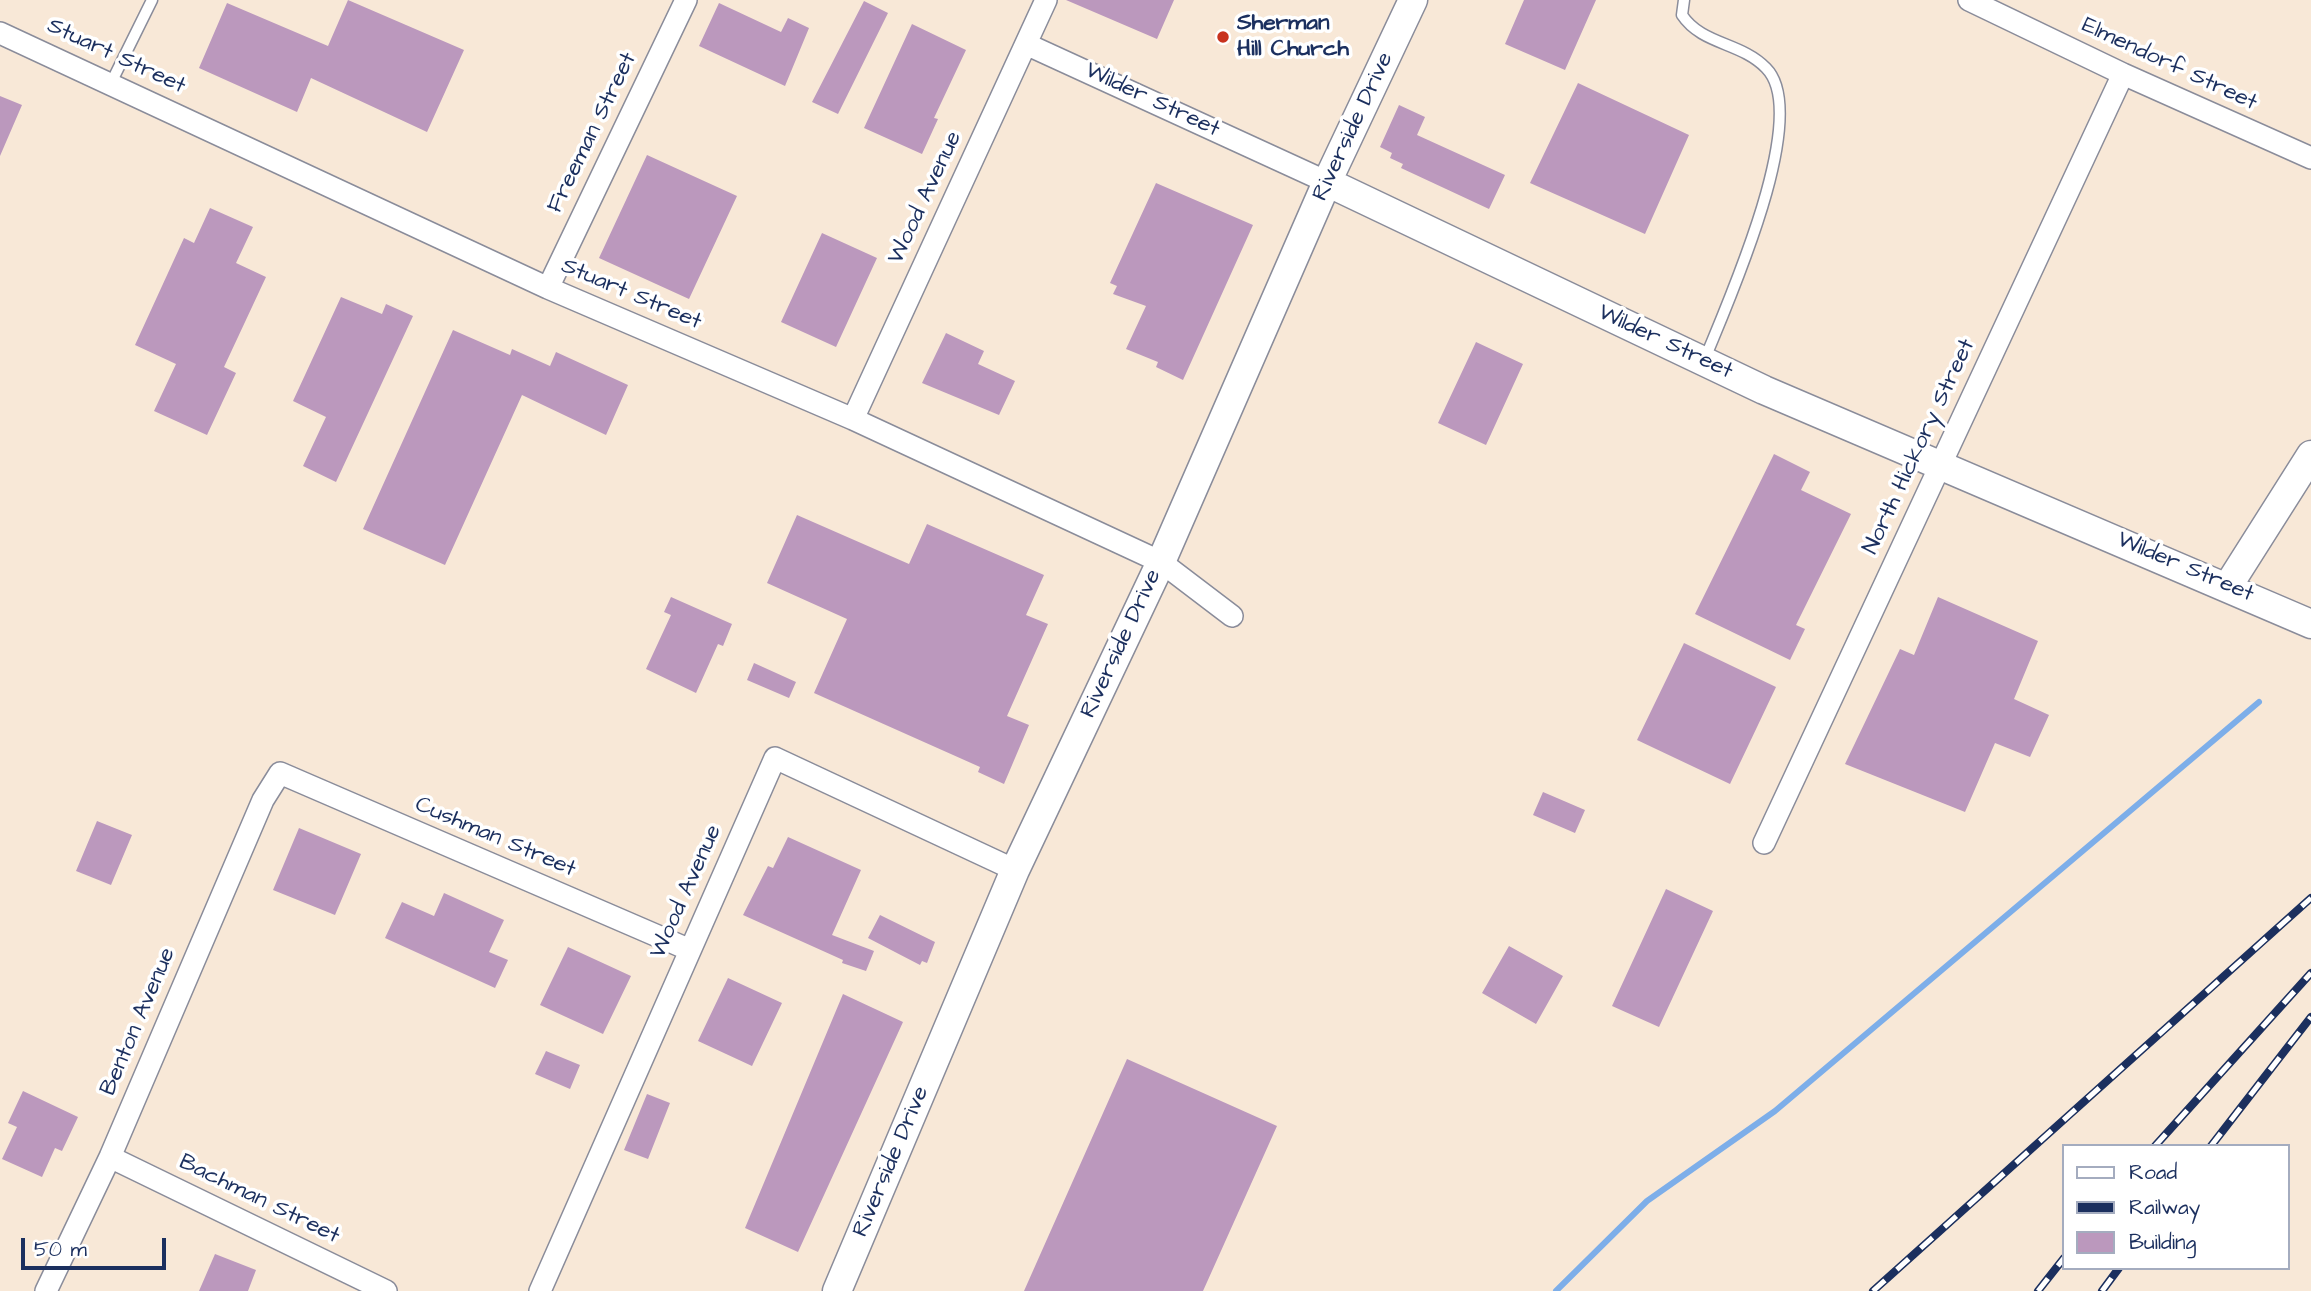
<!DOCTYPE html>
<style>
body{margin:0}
#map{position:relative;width:2311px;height:1291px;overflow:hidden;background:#f8e8d7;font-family:"Architects Daughter",sans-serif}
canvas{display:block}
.legend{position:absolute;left:2062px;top:1144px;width:228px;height:126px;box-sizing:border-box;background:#fff;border:2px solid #a4acbf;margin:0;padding:9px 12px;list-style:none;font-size:21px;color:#1b2f5e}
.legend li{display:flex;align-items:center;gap:14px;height:35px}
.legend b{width:35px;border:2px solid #a4acbf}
.scale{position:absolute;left:21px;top:1238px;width:145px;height:32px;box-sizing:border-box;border:4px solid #1b2f5e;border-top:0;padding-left:9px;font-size:21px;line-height:24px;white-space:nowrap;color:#1b2f5e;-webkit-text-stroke:5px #fff;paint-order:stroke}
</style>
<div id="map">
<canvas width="2311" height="1291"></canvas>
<ul class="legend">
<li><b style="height:9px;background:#fff"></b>Road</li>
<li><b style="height:9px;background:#1b2f5e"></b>Railway</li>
<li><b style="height:19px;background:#bb98bd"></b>Building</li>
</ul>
<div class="scale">50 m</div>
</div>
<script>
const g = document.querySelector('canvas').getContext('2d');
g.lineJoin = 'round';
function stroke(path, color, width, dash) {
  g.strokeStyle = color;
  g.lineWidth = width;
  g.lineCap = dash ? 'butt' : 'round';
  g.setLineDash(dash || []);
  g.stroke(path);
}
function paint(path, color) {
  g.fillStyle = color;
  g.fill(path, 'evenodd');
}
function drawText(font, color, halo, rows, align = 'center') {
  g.font = font + ' "Architects Daughter",sans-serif';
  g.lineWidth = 7;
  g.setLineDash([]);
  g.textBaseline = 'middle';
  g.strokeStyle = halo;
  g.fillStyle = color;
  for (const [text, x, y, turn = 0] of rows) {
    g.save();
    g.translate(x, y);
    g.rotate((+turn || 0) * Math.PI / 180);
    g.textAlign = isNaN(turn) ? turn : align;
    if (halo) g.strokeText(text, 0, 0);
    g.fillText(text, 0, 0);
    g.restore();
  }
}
stroke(new Path2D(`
 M 1556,1291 L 1647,1201 L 1775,1111 L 2259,702`), '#7daee9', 6);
paint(new Path2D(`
 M 348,0 L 464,50 L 427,132 L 311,78 L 297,112 L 199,68 L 227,3 L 328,46 Z
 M 1066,0 L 1174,0 L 1157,39 Z
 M 1524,0 L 1596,0 L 1565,70 L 1505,44 Z
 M 864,1 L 888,13 L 838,114 L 812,102 Z
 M 719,3 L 781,32 L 788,18 L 809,28 L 785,86 L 699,46 Z
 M 912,24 L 966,50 L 934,118 L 938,119 L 922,154 L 864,128 Z
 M 1578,83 L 1689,135 L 1645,234 L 1530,183 Z
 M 0,96 L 22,105 L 0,156 Z
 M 1399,105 L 1425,117 L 1417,135 L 1505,175 L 1489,209 L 1401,168 L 1403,164 L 1390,158 L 1392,153 L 1380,147 Z
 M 647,155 L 737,196 L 689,299 L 599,258 Z
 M 1156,183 L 1253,225 L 1183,380 L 1156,367 L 1158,362 L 1126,349 L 1146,306 L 1113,294 L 1117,286 L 1110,283 Z
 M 210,208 L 253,227 L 236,263 L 266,277 L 224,367 L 236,373 L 207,435 L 154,411 L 176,364 L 135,345 L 184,238 L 194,243 Z
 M 822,233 L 877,258 L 836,347 L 781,322 Z
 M 341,297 L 382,314 L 386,304 L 413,316 L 336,482 L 303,466 L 326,417 L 293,401 Z
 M 453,330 L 510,355 L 512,349 L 550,366 L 556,352 L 628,385 L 606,435 L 522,395 L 445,565 L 363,529 Z
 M 946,333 L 984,351 L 978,364 L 1015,381 L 999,415 L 922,383 Z
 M 1476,342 L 1523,364 L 1486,445 L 1438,423 Z
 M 1774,454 L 1810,472 L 1801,490 L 1851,514 L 1796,625 L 1805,629 L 1790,660 L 1695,614 Z
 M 797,515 L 909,564 L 927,524 L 1044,575 L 1026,615 L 1048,624 L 1007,716 L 1029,725 L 1004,784 L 978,772 L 980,767 L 814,693 L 847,619 L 767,583 Z
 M 671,597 L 732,624 L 723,646 L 718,644 L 696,693 L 646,669 L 671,615 L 664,612 Z
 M 1938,597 L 2038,641 L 2014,699 L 2049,715 L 2030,757 L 1995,743 L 1965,812 L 1845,764 L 1900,649 L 1914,655 Z
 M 1684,643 L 1776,687 L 1730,784 L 1637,740 Z
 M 754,663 L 796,682 L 789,698 L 747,680 Z
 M 1543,792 L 1585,810 L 1575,833 L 1533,815 Z
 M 97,821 L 132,835 L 111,885 L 76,871 Z
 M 299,828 L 361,854 L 335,915 L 273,890 Z
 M 788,837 L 861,870 L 832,935 L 874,951 L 866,971 L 842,963 L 843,960 L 743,915 L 768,866 L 773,868 Z
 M 1666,889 L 1713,911 L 1659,1027 L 1612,1006 Z
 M 444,893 L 504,920 L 489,952 L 508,960 L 495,988 L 385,938 L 402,902 L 434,916 Z
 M 880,915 L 935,942 L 927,963 L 922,961 L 920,965 L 868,938 Z
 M 1509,946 L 1563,976 L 1536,1024 L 1482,993 Z
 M 568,947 L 631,976 L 603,1034 L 540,1005 Z
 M 728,978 L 782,1003 L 752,1066 L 698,1041 Z
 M 843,994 L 903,1022 L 798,1252 L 745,1228 Z
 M 546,1051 L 580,1065 L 570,1089 L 535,1074 Z
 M 1127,1059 L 1277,1126 L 1203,1291 L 1024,1291 Z
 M 23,1091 L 78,1117 L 62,1151 L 55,1148 L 42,1177 L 2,1159 L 17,1127 L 8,1123 Z
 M 647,1094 L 670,1103 L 648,1159 L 624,1150 Z
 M 215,1254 L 256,1270 L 248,1291 L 199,1291 Z`), '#bb98bd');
const service = new Path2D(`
 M 1684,0 L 1682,15 C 1702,45 1741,42 1766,68 C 1813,115 1726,306 1704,361
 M 111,83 L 152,0`);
const minor = new Path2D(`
 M 1969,0 L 2123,74 L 2311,158
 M 0,33 L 548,288 L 853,419 L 1161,562 L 1232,616
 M 1026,44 L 1327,182
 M 548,288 L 686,0
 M 853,419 L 1046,0
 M 1764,843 L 2123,74
 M 110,1157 L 386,1291
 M 46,1291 L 110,1157 L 263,800 L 280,773 L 690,950
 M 540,1291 L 775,758 L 1015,870`);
const tertiary = new Path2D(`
 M 1327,182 L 1764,390 L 2311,624
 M 2228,586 L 2311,455
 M 837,1291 L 1015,870 L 1161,562 L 1327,182 L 1413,0`);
stroke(service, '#8a8c9a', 13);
stroke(minor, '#8a8c9a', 24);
stroke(tertiary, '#8a8c9a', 31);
stroke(service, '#fff', 10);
stroke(minor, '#fff', 21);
stroke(tertiary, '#fff', 28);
const rail = new Path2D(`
 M 2155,1146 L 2311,973
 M 2211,1146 L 2311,1017
 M 1873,1291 L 2311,898
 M 2038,1291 L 2064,1258
 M 2102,1291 L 2119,1268`);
stroke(rail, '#1b2f5e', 8);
stroke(rail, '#fff', 5, [16]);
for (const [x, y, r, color] of [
 [1223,37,7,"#c8321e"]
]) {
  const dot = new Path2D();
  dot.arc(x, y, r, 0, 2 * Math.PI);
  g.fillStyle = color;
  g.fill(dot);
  stroke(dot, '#fff', 2.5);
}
drawText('bold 23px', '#1b2f5e', '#fff', [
 ["Sherman",1237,24],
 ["Hill Church",1237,50]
], 'left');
drawText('23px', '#1b2f5e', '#fff', [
 ["Stuart Street",116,57,25],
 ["Elmendorf Street",2169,65,25],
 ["Wilder Street",1152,101,25],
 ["Riverside Drive",1354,127,-65],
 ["Freeman Street",593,133,-64],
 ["Wood Avenue",926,198,-65],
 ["Stuart Street",631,295,23],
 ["Wilder Street",1665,343,25],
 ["North Hickory Street",1920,447,-65],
 ["Wilder Street",2185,568,23],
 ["Riverside Drive",1122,644,-65],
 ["Cushman Street",495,838,23],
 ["Wood Avenue",687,892,-66],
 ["Benton Avenue",139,1022,-67],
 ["Riverside Drive",892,1162,-67],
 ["Bachman Street",259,1200,26]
]);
</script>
